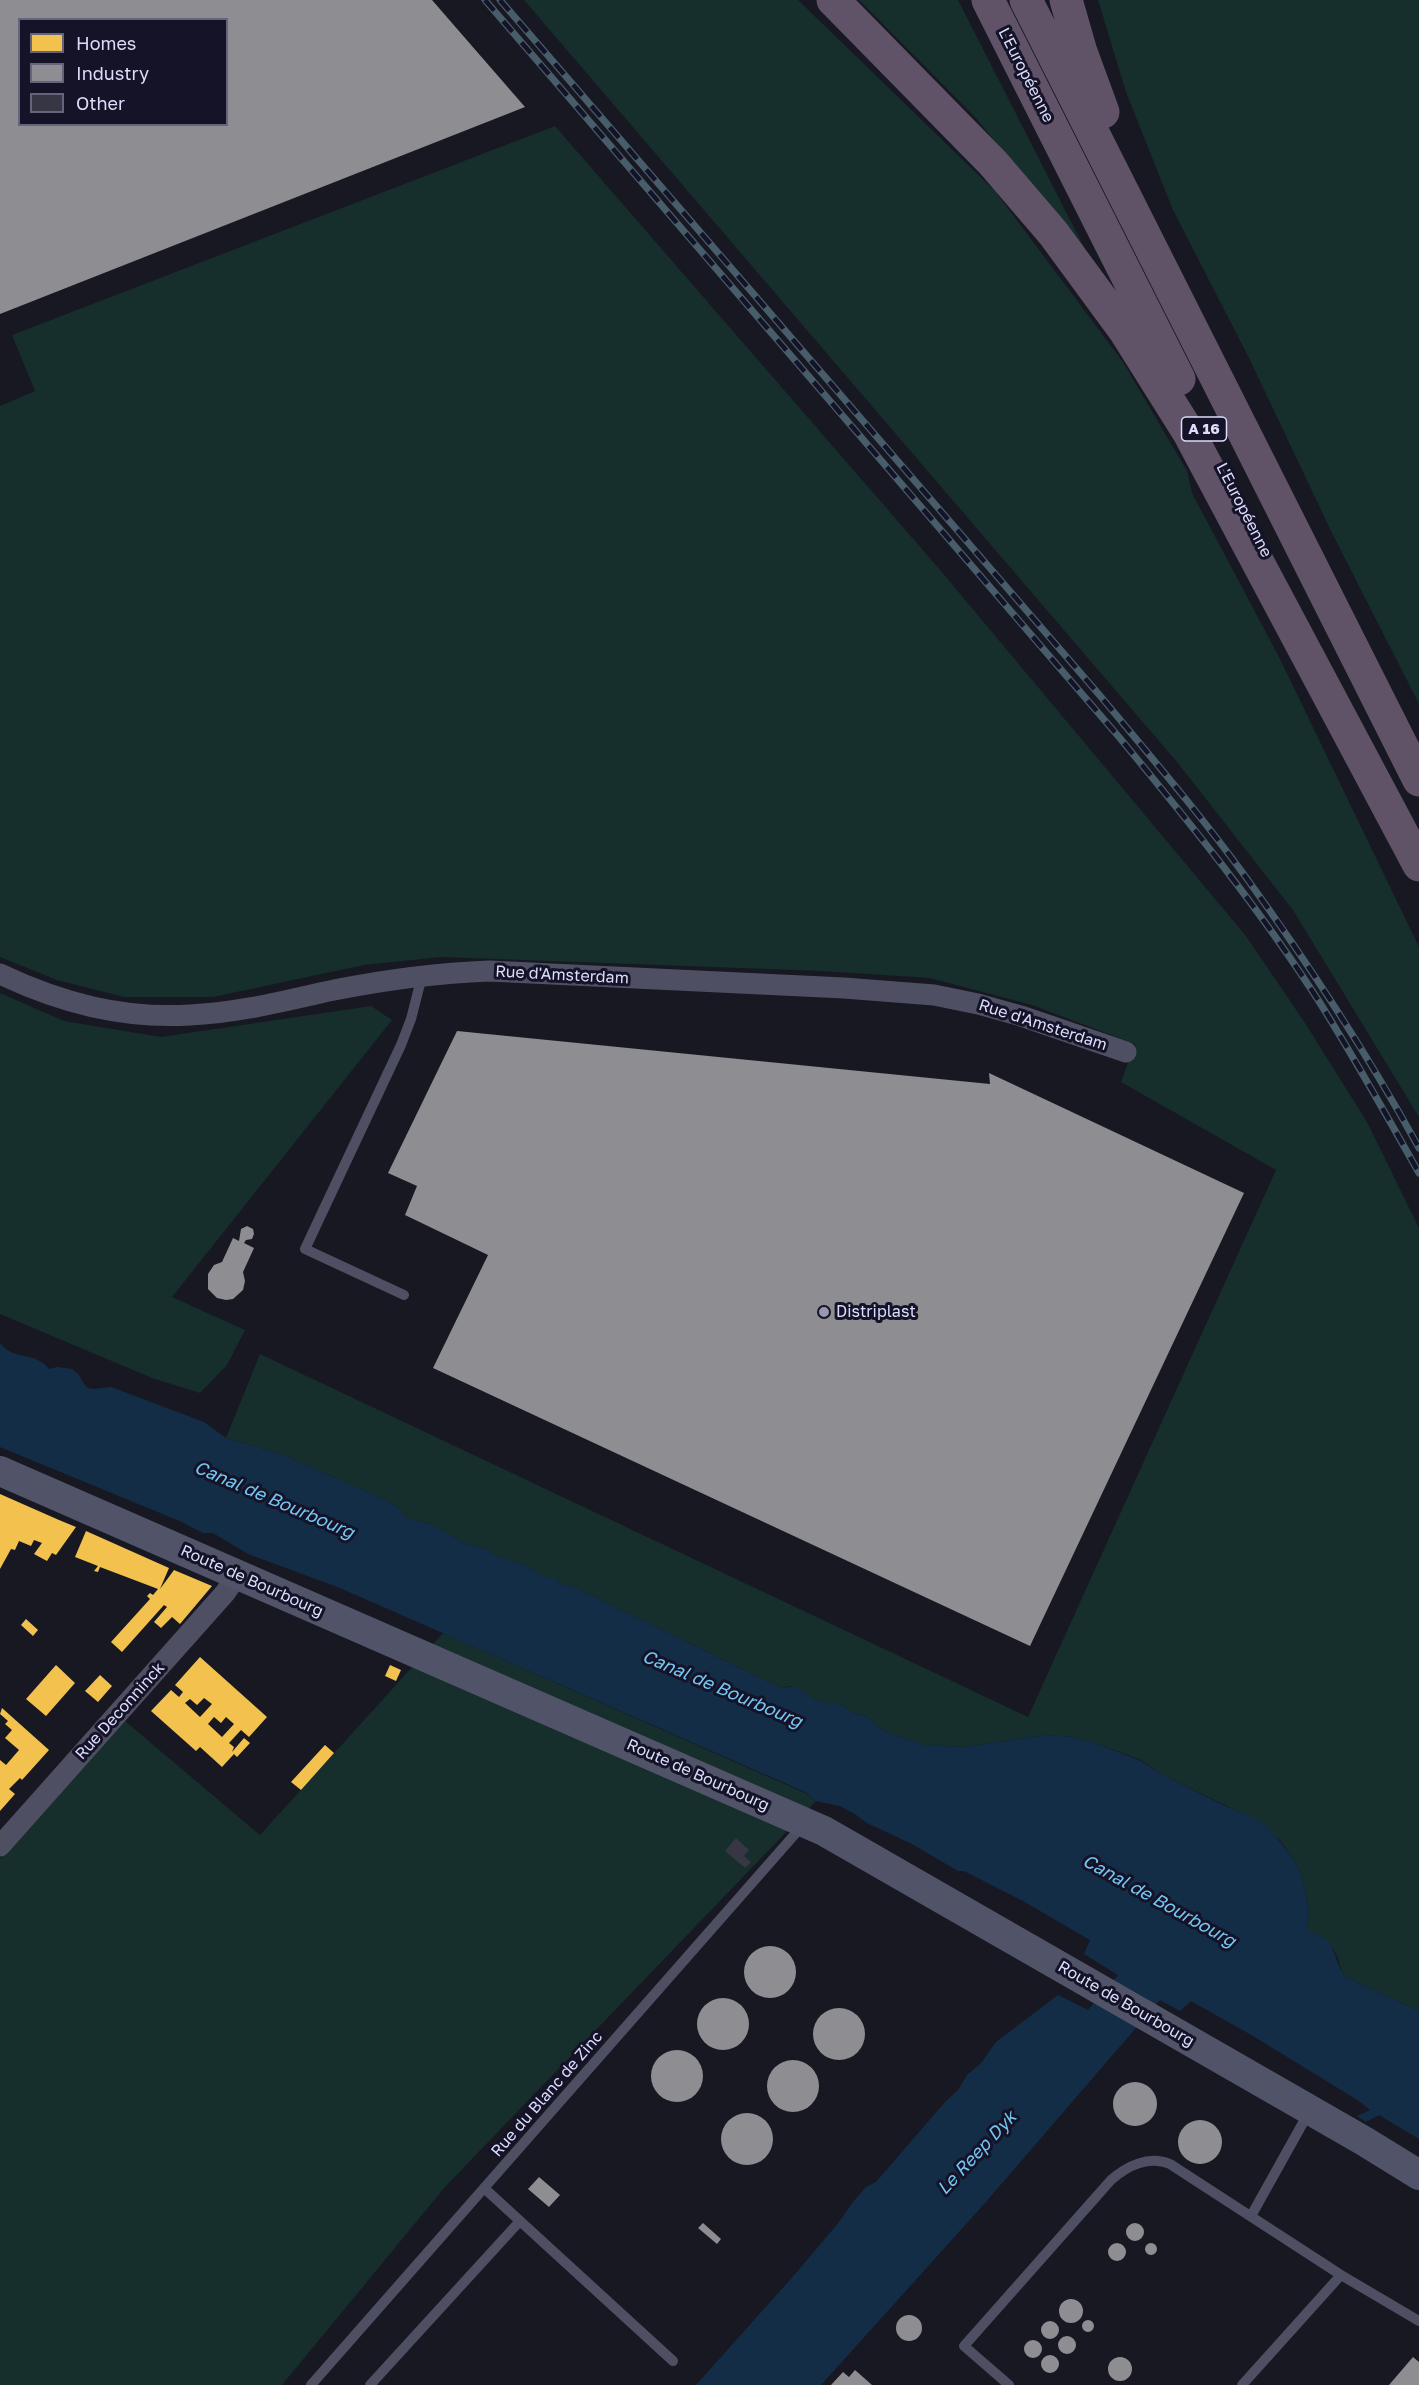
<!DOCTYPE html>
<meta charset="utf-8">
<style>
body{margin:0}
#map{position:relative;width:1419px;height:2385px;overflow:hidden;background:#181823;font-family:"Golos Text",sans-serif}
canvas{display:block}
.legend{position:absolute;left:18px;top:18px;width:210px;height:108px;box-sizing:border-box;background:#141328;border:2px solid #64647d;margin:0;padding:8px 10px;list-style:none;font-size:18px;color:#dcddfc}
.legend li{display:flex;align-items:center;gap:12px;height:30px}
.legend b{width:30px;border:2px solid #64647d}
</style>
<div id="map">
<canvas width="1419" height="2385"></canvas>
<ul class="legend">
<li><b style="height:16px;background:#f2c14e"></b>Homes</li>
<li><b style="height:16px;background:#8d8d92"></b>Industry</li>
<li><b style="height:16px;background:#363644"></b>Other</li>
</ul>
</div>
<script>
const g = document.querySelector('canvas').getContext('2d');
g.lineJoin = 'round';
function paint(path, color) {
  g.fillStyle = color;
  g.fill(path, 'evenodd');
}
function stroke(path, color, width, dash) {
  g.strokeStyle = color;
  g.lineWidth = width;
  g.lineCap = dash ? 'butt' : 'round';
  g.setLineDash(dash || []);
  g.stroke(path);
}
function drawText(font, color, halo, rows, align = 'center') {
  g.font = font + ' "Golos Text",sans-serif';
  g.lineWidth = 6;
  g.setLineDash([]);
  g.textBaseline = 'middle';
  g.strokeStyle = halo;
  g.fillStyle = color;
  for (const [text, x, y, turn = 0] of rows) {
    g.save();
    g.translate(x, y);
    g.rotate((+turn || 0) * Math.PI / 180);
    g.textAlign = isNaN(turn) ? turn : align;
    if (halo) g.strokeText(text, 0, 0);
    g.fillText(text, 0, 0);
    g.restore();
  }
}
paint(new Path2D(`
 M 524,0 L 798,0 L 995,191 L 1123,362 L 1187,471 L 1192,493 L 1280,659 L 1419,947 L 1419,1117 L 1293,910 L 1177,762 Z
 M 859,0 L 958,0 L 1090,259 L 976,118 Z
 M 1098,0 L 1419,0 L 1419,704 L 1331,531 L 1249,358 L 1173,210 L 1126,92 Z
 M 555,126 L 941,571 L 1246,936 L 1305,1023 L 1367,1122 L 1419,1228 L 1419,2011 L 1346,1977 C 1339,1969 1340,1962 1336,1954 C 1332,1945 1318,1934 1309,1932 L 1307,1925 L 1309,1910 L 1303,1881 L 1296,1863 L 1279,1839 L 1241,1813 L 1163,1775 L 1141,1760 L 1095,1743 L 1073,1737 L 1047,1735 L 964,1747 L 924,1745 L 886,1732 L 865,1716 L 853,1713 L 838,1703 L 825,1703 L 814,1699 L 790,1686 L 781,1688 L 573,1586 L 563,1585 L 555,1578 L 545,1578 L 524,1564 L 494,1555 L 488,1549 L 466,1544 L 431,1524 L 409,1519 L 399,1509 L 386,1500 L 281,1454 L 226,1438 L 260,1354 L 1028,1717 L 1276,1170 L 1121,1082 L 1135,1044 L 1032,1005 L 930,978 L 822,971 L 441,957 L 364,965 L 213,997 L 124,997 L 57,980 L 0,957 L 0,406 L 35,391 L 12,335 Z
 M 0,993 L 64,1021 L 161,1037 L 371,1006 L 392,1020 L 172,1297 L 245,1330 L 227,1365 L 200,1393 L 152,1378 L 0,1314 Z
 M 443,1633 L 805,1793 L 816,1801 L 445,2187 L 282,2385 L 0,2385 L 0,1859 L 125,1721 L 260,1835 Z`), '#162e2c');
paint(new Path2D(`
 M 0,1343 C 13,1361 36,1351 49,1369 L 57,1367 L 72,1369 L 78,1374 L 87,1388 L 93,1389 L 111,1387 L 204,1422 L 226,1438 L 281,1454 L 386,1500 L 399,1509 L 409,1519 L 431,1524 L 466,1544 L 488,1549 L 494,1555 L 524,1564 L 545,1578 L 555,1578 L 563,1585 L 573,1586 L 781,1688 L 797,1686 L 814,1699 L 825,1703 L 838,1703 L 853,1713 L 865,1716 L 886,1732 L 924,1745 L 964,1747 L 1047,1735 L 1073,1737 L 1095,1743 L 1141,1761 L 1163,1775 L 1225,1806 L 1259,1820 L 1271,1830 L 1296,1863 L 1303,1881 L 1309,1910 L 1307,1925 L 1309,1931 C 1341,1941 1330,1958 1346,1977 L 1419,2011 L 1419,2139 L 1379,2115 L 1366,2122 L 1357,2116 L 1370,2110 L 1359,2101 L 1253,2036 L 1191,2001 L 1180,2011 L 1160,2000 L 985,2203 L 821,2385 L 696,2385 L 797,2272 L 839,2222 L 853,2202 L 866,2187 L 876,2182 L 945,2102 L 958,2090 L 967,2075 L 981,2063 L 996,2042 L 1058,1995 L 1088,2010 L 1118,1975 L 1084,1954 L 1090,1940 L 1023,1901 L 964,1871 L 958,1871 L 912,1844 L 867,1823 L 855,1814 L 840,1806 L 816,1801 L 805,1792 L 340,1588 L 248,1554 L 213,1533 L 203,1533 L 182,1522 L 0,1447 Z`), '#142d47');
paint(new Path2D(`
 M 0,1494 L 59,1520 L 76,1527 L 56,1555 L 52,1553 L 47,1561 L 34,1554 L 42,1543 L 34,1540 L 31,1546 L 19,1541 L 15,1550 L 11,1549 L 0,1569 Z
 M 86,1531 L 169,1568 L 160,1589 L 174,1570 L 212,1586 L 180,1624 L 172,1617 L 161,1628 L 154,1622 L 167,1607 L 164,1605 L 122,1652 L 111,1642 L 150,1599 L 147,1596 L 150,1593 L 153,1595 L 158,1589 L 100,1567 L 98,1572 L 94,1571 L 98,1566 L 75,1557 Z
 M 26,1619 L 38,1630 L 33,1636 L 21,1625 Z
 M 200,1657 L 267,1717 L 249,1737 L 241,1730 L 229,1743 L 234,1747 L 232,1752 L 244,1738 L 250,1743 L 237,1757 L 234,1754 L 222,1767 L 200,1747 L 196,1751 L 151,1711 L 171,1690 L 179,1697 L 183,1692 L 175,1685 ZM 204,1698 L 212,1704 L 200,1717 L 185,1703 L 190,1699 L 197,1705 ZM 214,1717 L 221,1723 L 226,1717 L 234,1724 L 222,1737 L 208,1724 Z
 M 56,1665 L 75,1683 L 46,1716 L 26,1699 Z
 M 390,1665 L 401,1670 L 396,1681 L 385,1676 Z
 M 100,1675 L 112,1686 L 98,1702 L 85,1691 Z
 M 2,1708 L 49,1750 L 22,1780 L 20,1778 L 9,1789 L 15,1794 L 0,1811 L 0,1760 L 6,1765 L 19,1750 L 5,1738 L 12,1730 L 5,1724 L 8,1721 L 0,1714 Z
 M 325,1745 L 334,1753 L 301,1790 L 291,1782 Z`), '#f2c14e');
paint(new Path2D(`
 M 0,0 L 432,0 L 525,107 L 0,314 ZM 20,20 L 226,20 L 226,124 L 20,124 Z
 M 457,1031 L 990,1084 L 989,1073 L 1244,1193 L 1030,1646 L 433,1368 L 488,1255 L 405,1215 L 417,1186 L 388,1173 Z
 M 247,1226 L 253,1229 L 254,1234 L 252,1239 L 246,1240 L 244,1243 L 254,1248 L 243,1272 L 245,1281 L 243,1290 L 233,1299 L 226,1300 L 217,1298 L 208,1289 L 208,1274 L 214,1265 L 222,1262 L 233,1238 L 239,1241 L 241,1229 Z
 M744 1972a26 26 0 1 1 52 0a26 26 0 1 1-52 0Z
 M697 2024a26 26 0 1 1 52 0a26 26 0 1 1-52 0Z
 M813 2034a26 26 0 1 1 52 0a26 26 0 1 1-52 0Z
 M651 2076a26 26 0 1 1 52 0a26 26 0 1 1-52 0Z
 M767 2086a26 26 0 1 1 52 0a26 26 0 1 1-52 0Z
 M1113 2104a22 22 0 1 1 44 0a22 22 0 1 1-44 0Z
 M721 2139a26 26 0 1 1 52 0a26 26 0 1 1-52 0Z
 M1178 2142a22 22 0 1 1 44 0a22 22 0 1 1-44 0Z
 M 539,2177 L 560,2195 L 549,2207 L 528,2189 Z
 M 703,2223 L 721,2239 L 717,2244 L 698,2228 Z
 M1126 2232a9 9 0 1 1 18 0a9 9 0 1 1-18 0Z
 M1145 2249a6 6 0 1 1 12 0a6 6 0 1 1-12 0Z
 M1108 2252a9 9 0 1 1 18 0a9 9 0 1 1-18 0Z
 M1059 2311a12 12 0 1 1 24 0a12 12 0 1 1-24 0Z
 M896 2328a13 13 0 1 1 26 0a13 13 0 1 1-26 0Z
 M1082 2326a6 6 0 1 1 12 0a6 6 0 1 1-12 0Z
 M1041 2330a9 9 0 1 1 18 0a9 9 0 1 1-18 0Z
 M1058 2345a9 9 0 1 1 18 0a9 9 0 1 1-18 0Z
 M1024 2349a9 9 0 1 1 18 0a9 9 0 1 1-18 0Z
 M1041 2364a9 9 0 1 1 18 0a9 9 0 1 1-18 0Z
 M1108 2369a12 12 0 1 1 24 0a12 12 0 1 1-24 0Z
 M 1413,2357 L 1419,2362 L 1419,2385 L 1389,2385 Z
 M 855,2370 L 872,2385 L 831,2385 L 843,2372 L 849,2377 Z`), '#8d8d92');
paint(new Path2D(`
 M 736,1838 L 749,1850 L 744,1856 L 751,1862 L 745,1868 L 725,1851 Z`), '#363644');
stroke(new Path2D(`
 M 404,1295 L 305,1249 L 401,1045 L 411,1019 L 422,976
 M 484,2188 L 673,2361
 M 1251,2216 L 1309,2112
 M 311,2385 L 803,1825
 M 370,2385 L 520,2221
 M 1009,2385 L 964,2346 L 1111,2180 C 1127,2166 1149,2155 1170,2164 L 1341,2275
 M 1242,2385 L 1341,2275 L 1419,2321`), '#4e4f62', 10);
stroke(new Path2D(`
 M 0,974 C 61,1003 122,1019 190,1015 C 239,1013 287,1000 334,990 C 385,980 437,973 489,971 L 844,988 L 934,995 L 978,1004 L 1021,1016 L 1126,1052
 M 0,1846 L 225,1593 L 238,1574`), '#4e4f62', 21);
stroke(new Path2D(`
 M 0,1471 L 824,1831 L 1364,2141 L 1419,2175`), '#515468', 30);
stroke(new Path2D(`
 M 833,0 L 993,163 L 1053,233 L 1125,331 L 1189,433 L 1419,865
 M 988,0 L 1179,379
 M 1026,0 L 1419,780
 M 1066,0 L 1081,52 L 1103,112`), '#605367', 33);
const rail = new Path2D(`
 M 485,0 L 1119,737 C 1190,823 1260,909 1320,1003 C 1355,1059 1387,1116 1419,1173
 M 500,0 L 1102,698 C 1151,757 1200,814 1245,876 C 1308,963 1367,1053 1419,1148`);
stroke(rail, '#475d69', 7);
stroke(rail, '#141328', 4.5, [14]);
for (const [x, y, r, color] of [
 [824,1312,6,"#9798b0"]
]) {
  const dot = new Path2D();
  dot.arc(x, y, r, 0, 2 * Math.PI);
  g.fillStyle = color;
  g.fill(dot);
  stroke(dot, '#141328', 2);
}
for (const [x, y, w] of [
 [1204,429,45]
]) {
  const box = new Path2D();
  box.roundRect(x - w / 2, y - 12, w, 24, 4.5);
  g.fillStyle = '#141328';
  g.fill(box);
  stroke(box, '#dcddfc', 1.5);
}
drawText('bold 15px', '#dcddfc', null, [
 ["A 16",1204,429]
]);
drawText('16px', '#dcddfc', '#141328', [
 ["L'Européenne",1026,75,63],
 ["L'Européenne",1244,510,63],
 ["Rue d'Amsterdam",562,975,3],
 ["Rue d'Amsterdam",1043,1025,18],
 ["Route de Bourbourg",252,1581,24],
 ["Rue Deconninck",120,1711,-48],
 ["Route de Bourbourg",698,1775,24],
 ["Route de Bourbourg",1126,2004,30],
 ["Rue du Blanc de Zinc",547,2094,-49]
]);
drawText('16px', '#dcddfc', '#141328', [
 ["Distriplast",836,1312]
], 'left');
drawText('italic 18px', '#74c7f3', '#141328', [
 ["Canal de Bourbourg",274,1500,23],
 ["Canal de Bourbourg",722,1689,23],
 ["Canal de Bourbourg",1159,1901,29],
 ["Le Reep Dyk",977,2153,-47]
]);
</script>
